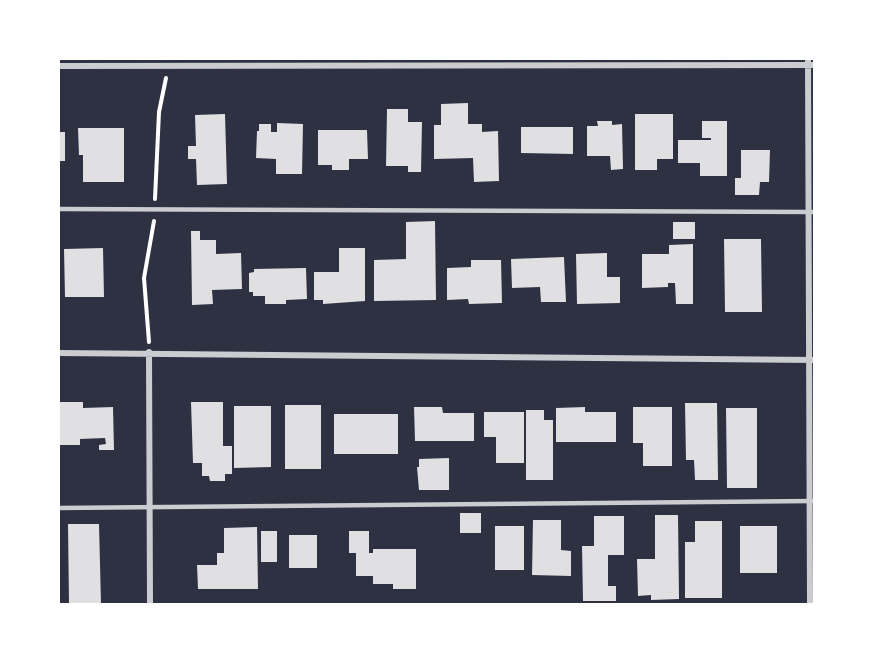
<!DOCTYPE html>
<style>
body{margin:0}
#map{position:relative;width:873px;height:663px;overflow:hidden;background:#2d3142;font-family:"DM Sans",sans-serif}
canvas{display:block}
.frame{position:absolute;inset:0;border:60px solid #fff;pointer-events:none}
</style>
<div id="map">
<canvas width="873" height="663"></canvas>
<div class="frame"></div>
</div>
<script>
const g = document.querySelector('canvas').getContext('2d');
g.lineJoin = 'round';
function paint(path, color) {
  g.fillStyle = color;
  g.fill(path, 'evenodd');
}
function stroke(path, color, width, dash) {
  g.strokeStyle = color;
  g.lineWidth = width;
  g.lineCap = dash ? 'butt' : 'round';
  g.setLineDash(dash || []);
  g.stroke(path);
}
paint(new Path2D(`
 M 468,103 L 468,124 L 482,124 L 482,132 L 498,131 L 499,181 L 474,182 L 473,158 L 434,159 L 434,125 L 441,125 L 441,104 Z
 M 387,109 L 408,109 L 408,122 L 422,122 L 421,172 L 408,172 L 408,166 L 386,166 Z
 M 225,114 L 227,184 L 197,185 L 196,159 L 188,159 L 188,146 L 196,146 L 195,115 Z
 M 635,114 L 673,114 L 673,159 L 657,159 L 657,170 L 635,170 Z
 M 597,121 L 612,121 L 612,125 L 622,124 L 623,169 L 611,170 L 610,156 L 587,156 L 587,126 L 598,126 Z
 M 702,121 L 727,121 L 727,176 L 700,176 L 700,163 L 678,163 L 678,140 L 711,140 L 711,138 L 702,138 Z
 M 277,123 L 303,124 L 302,174 L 276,174 L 276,159 L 256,158 L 257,131 L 259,131 L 259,124 L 271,124 L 271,132 L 277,132 Z
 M 521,127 L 573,127 L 573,154 L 521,153 Z
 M 78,128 L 124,128 L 124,182 L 83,182 L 83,155 L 79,155 Z
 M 318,130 L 367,130 L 368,159 L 349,159 L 349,170 L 332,170 L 332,165 L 318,165 Z
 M 58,132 L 65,132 L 65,161 L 58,161 Z
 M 741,150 L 770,150 L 769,182 L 760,182 L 759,195 L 735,195 L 735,178 L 741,178 Z
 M 435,221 L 436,300 L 374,301 L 374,260 L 406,259 L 406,222 Z
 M 673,222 L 695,222 L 695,239 L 673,239 Z
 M 191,231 L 200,231 L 200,240 L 216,240 L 216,254 L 241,253 L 242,289 L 212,290 L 213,304 L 192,305 Z
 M 724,239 L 761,239 L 762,312 L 725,312 Z
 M 693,244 L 693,304 L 676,304 L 675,283 L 668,283 L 668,287 L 642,288 L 642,254 L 669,254 L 669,245 Z
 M 103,248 L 104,297 L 65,297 L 64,249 Z
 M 339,248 L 365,248 L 365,301 L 323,304 L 323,300 L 314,300 L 314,272 L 339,272 Z
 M 607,253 L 607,277 L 620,277 L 620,303 L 577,304 L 576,254 Z
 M 564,257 L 566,302 L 541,302 L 540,287 L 512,288 L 511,259 Z
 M 471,260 L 501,260 L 502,303 L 469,304 L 468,299 L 447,300 L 447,268 L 471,267 Z
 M 306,268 L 307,299 L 286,300 L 286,304 L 265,304 L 265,296 L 253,296 L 253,292 L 249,292 L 249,273 L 254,272 L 254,269 Z
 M 58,402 L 83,402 L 83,408 L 113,407 L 114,450 L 99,450 L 99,445 L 106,444 L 105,438 L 80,439 L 80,445 L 58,445 Z
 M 191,402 L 223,402 L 223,446 L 232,446 L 232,474 L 225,474 L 225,481 L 210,481 L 209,476 L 202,476 L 202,463 L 193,463 Z
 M 685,403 L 717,403 L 718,480 L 695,480 L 694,460 L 686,460 Z
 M 285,405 L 321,405 L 321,469 L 285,469 Z
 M 234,406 L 271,406 L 271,467 L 234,468 Z
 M 414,407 L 442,407 L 443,413 L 474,413 L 474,441 L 415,441 Z
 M 585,407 L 585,412 L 616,412 L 616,442 L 556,442 L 556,408 Z
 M 633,407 L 672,407 L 672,466 L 643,466 L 643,443 L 633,443 Z
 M 726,408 L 757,408 L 757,488 L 727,488 Z
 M 526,410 L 544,410 L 544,420 L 553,420 L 553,480 L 526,480 Z
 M 484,412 L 524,412 L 524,463 L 496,463 L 496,437 L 484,437 Z
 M 334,414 L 398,414 L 398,454 L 334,454 Z
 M 449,458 L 449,490 L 419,490 L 417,467 L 419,467 L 419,459 Z
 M 460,513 L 481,513 L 481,533 L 460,533 Z
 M 655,515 L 678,515 L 679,599 L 651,600 L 651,595 L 638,596 L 637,559 L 655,559 Z
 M 594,516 L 624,516 L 624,555 L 608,555 L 608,586 L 616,586 L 616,601 L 583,601 L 582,546 L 594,546 Z
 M 533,520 L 561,520 L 561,550 L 571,551 L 571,576 L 532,575 Z
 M 695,521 L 722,521 L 722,598 L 685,598 L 685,542 L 695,542 Z
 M 68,524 L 99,524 L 101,604 L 69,604 Z
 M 495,526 L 524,526 L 524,570 L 495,570 Z
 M 740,526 L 777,526 L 777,573 L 740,573 Z
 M 257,527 L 258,589 L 198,589 L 197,565 L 217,565 L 217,553 L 224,553 L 224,528 Z
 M 261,531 L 277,531 L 277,562 L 261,562 Z
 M 349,531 L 369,531 L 369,553 L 373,553 L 373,549 L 416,549 L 416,589 L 393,589 L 393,584 L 373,584 L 373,576 L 356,576 L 356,553 L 349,553 Z
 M 289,535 L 317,535 L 317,568 L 289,568 Z`), '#e0e0e3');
stroke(new Path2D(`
 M 155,199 L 159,112 L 166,78
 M 149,342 L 144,278 L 154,221`), '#fff', 4);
stroke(new Path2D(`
 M 58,209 L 814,212
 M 58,508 L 814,501`), '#caccd0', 4.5);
stroke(new Path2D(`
 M 808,58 L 810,604
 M 58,66 L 814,65
 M 149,352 L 150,604
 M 58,353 L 814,360`), '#caccd0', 6);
</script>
